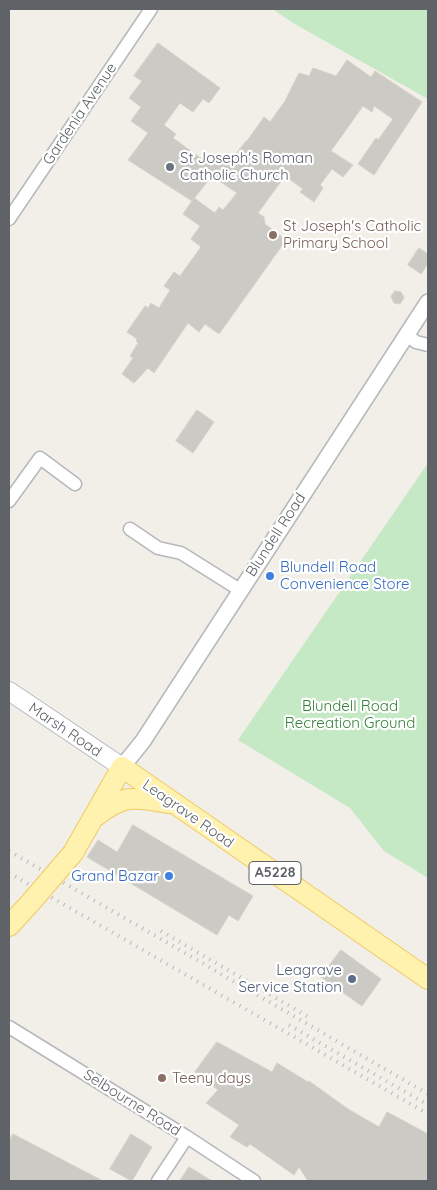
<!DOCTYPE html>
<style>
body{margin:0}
#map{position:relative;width:437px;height:1190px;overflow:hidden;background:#f1efe8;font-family:Quicksand,sans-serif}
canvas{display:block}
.frame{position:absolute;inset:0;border:10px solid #5f6368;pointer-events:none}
</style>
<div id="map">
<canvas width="437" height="1190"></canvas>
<div class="frame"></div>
</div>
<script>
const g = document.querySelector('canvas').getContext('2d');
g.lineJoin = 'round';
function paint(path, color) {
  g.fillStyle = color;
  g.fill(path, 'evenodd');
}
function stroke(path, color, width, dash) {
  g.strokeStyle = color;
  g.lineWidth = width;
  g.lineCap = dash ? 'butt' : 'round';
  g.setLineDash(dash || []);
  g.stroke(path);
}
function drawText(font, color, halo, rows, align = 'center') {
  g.font = font + ' Quicksand,sans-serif';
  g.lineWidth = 4.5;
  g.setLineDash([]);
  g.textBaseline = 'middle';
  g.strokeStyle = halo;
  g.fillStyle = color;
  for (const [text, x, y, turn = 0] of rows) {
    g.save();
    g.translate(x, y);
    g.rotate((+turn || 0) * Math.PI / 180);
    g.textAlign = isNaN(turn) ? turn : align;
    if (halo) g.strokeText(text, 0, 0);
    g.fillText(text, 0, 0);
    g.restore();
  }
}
paint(new Path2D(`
 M 275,9 L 428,9 L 428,99 L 293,23 L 274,10 Z
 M 428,463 L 428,878 L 384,851 L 350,808 L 238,740 Z`), '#c5e8c5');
const building = new Path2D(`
 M 158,43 L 220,88 L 209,103 L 203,99 L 193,112 L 180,103 L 164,125 L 176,134 L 173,138 L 210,165 L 215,157 L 228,164 L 246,141 L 247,141 L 264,117 L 270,122 L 285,101 L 299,73 L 309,76 L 313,68 L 336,76 L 347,60 L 371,77 L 375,71 L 422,102 L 374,175 L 358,164 L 376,138 L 378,140 L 393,119 L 374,106 L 372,112 L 363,106 L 331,151 L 353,165 L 343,177 L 332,169 L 320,185 L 323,188 L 314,202 L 300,192 L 303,189 L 285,176 L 258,213 L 264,217 L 265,224 L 286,240 L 219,334 L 205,324 L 199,332 L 188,323 L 154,373 L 148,368 L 134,383 L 122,374 L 133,358 L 130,356 L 138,343 L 136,341 L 137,339 L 127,332 L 145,306 L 148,308 L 151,303 L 159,308 L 170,290 L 164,286 L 174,272 L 180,276 L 201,247 L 191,239 L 200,226 L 183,214 L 194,198 L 215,213 L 219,207 L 223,210 L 237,193 L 212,176 L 192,201 L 128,160 L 148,133 L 131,121 L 141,107 L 129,98 L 142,81 L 134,76 Z
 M 419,248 L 428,254 L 428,263 L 421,274 L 408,265 Z
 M 395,291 L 401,292 L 404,298 L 400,304 L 394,303 L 391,297 Z
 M 197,410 L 214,422 L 193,453 L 176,441 Z
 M 133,825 L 253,896 L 238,921 L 229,915 L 217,935 L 87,857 L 98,840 L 117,852 Z
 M 341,950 L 381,979 L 362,1006 L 321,977 Z
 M 217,1042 L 272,1072 L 277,1063 L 308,1082 L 309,1081 L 348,1109 L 379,1127 L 387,1112 L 428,1134 L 428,1181 L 308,1181 L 299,1167 L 294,1175 L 250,1144 L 247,1147 L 230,1137 L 239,1125 L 206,1103 L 218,1090 L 195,1072 Z
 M 13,1134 L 103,1181 L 9,1181 L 9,1142 Z
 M 131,1134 L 152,1147 L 132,1181 L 110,1169 Z
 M 189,1167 L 212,1181 L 180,1181 Z`);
paint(building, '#cccac5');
stroke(building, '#d6d1c6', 1);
const minor = new Path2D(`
 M 9,219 L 151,9
 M 407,335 L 416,342 L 428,345
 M 9,501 L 40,458 L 75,484
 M 130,529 L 158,548 L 181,553 L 240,590
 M 9,1027 L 187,1137 L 254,1181
 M 158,1181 L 187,1137`);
const tertiary = new Path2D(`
 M 122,767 L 143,741 L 428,302`);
const secondary = new Path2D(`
 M 9,691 L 122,767`);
const primary = new Path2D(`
 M 96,816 C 124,794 135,797 169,803
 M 73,853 L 122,767 L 428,979
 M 9,926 L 31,902`);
stroke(minor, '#b5b8bc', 15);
stroke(tertiary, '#b5b8bc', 18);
stroke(secondary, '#b6babf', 20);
stroke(primary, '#f2c960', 22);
stroke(minor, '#fff', 12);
stroke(tertiary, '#fff', 15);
stroke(secondary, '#fff', 18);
stroke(primary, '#fff2af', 20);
stroke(new Path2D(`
 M 9,851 L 428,1094
 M 9,873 L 428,1114
 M 161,931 L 312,1019
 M 289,1025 L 428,1105`), '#b6b7b8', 4, [1, 6]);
const primaryBridge = new Path2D(`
 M 31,902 L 73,853`);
stroke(primaryBridge, '#f2c960', 22, []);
stroke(primaryBridge, '#fff2af', 20);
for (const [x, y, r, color] of [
 [170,167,5,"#6b7280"],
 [273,235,5,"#8d6e63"],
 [270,576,5,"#3f7fe0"],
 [169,876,5,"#3f7fe0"],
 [352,979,5,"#5c6f8a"],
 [162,1078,5,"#8d6e63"]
]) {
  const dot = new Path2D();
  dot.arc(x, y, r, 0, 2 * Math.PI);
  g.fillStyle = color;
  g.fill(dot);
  stroke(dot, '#fff', 2);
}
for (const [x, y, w] of [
 [275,873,52]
]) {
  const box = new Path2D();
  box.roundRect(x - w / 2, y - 11.5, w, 23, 4);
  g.fillStyle = '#fff';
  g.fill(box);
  stroke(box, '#5f6368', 1);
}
drawText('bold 14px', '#5f6368', null, [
 ["A5228",275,873]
]);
drawText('15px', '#5f6368', '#fff', [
 ["Gardenia Avenue",80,114,-56],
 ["Blundell Road",276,535,-57],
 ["Marsh Road",65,730,34],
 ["Leagrave Road",188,814,35],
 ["Selbourne Road",132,1103,32]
]);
drawText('15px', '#5b616d', '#fff', [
 ["St Joseph's Roman",180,158],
 ["Catholic Church",180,175]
], 'left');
drawText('15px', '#785e54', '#fff', [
 ["St Joseph's Catholic",283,226],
 ["Primary School",283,243],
 ["Teeny days",172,1078]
], 'left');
drawText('15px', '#366cbe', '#fff', [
 ["Blundell Road",280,567],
 ["Convenience Store",280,584],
 ["Grand Bazar",159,876,"right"]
], 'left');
drawText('15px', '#348238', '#fff', [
 ["Blundell Road",350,706],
 ["Recreation Ground",350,723]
]);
drawText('15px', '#4e5e75', '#fff', [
 ["Leagrave",342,970],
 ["Service Station",342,987]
], 'right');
</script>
